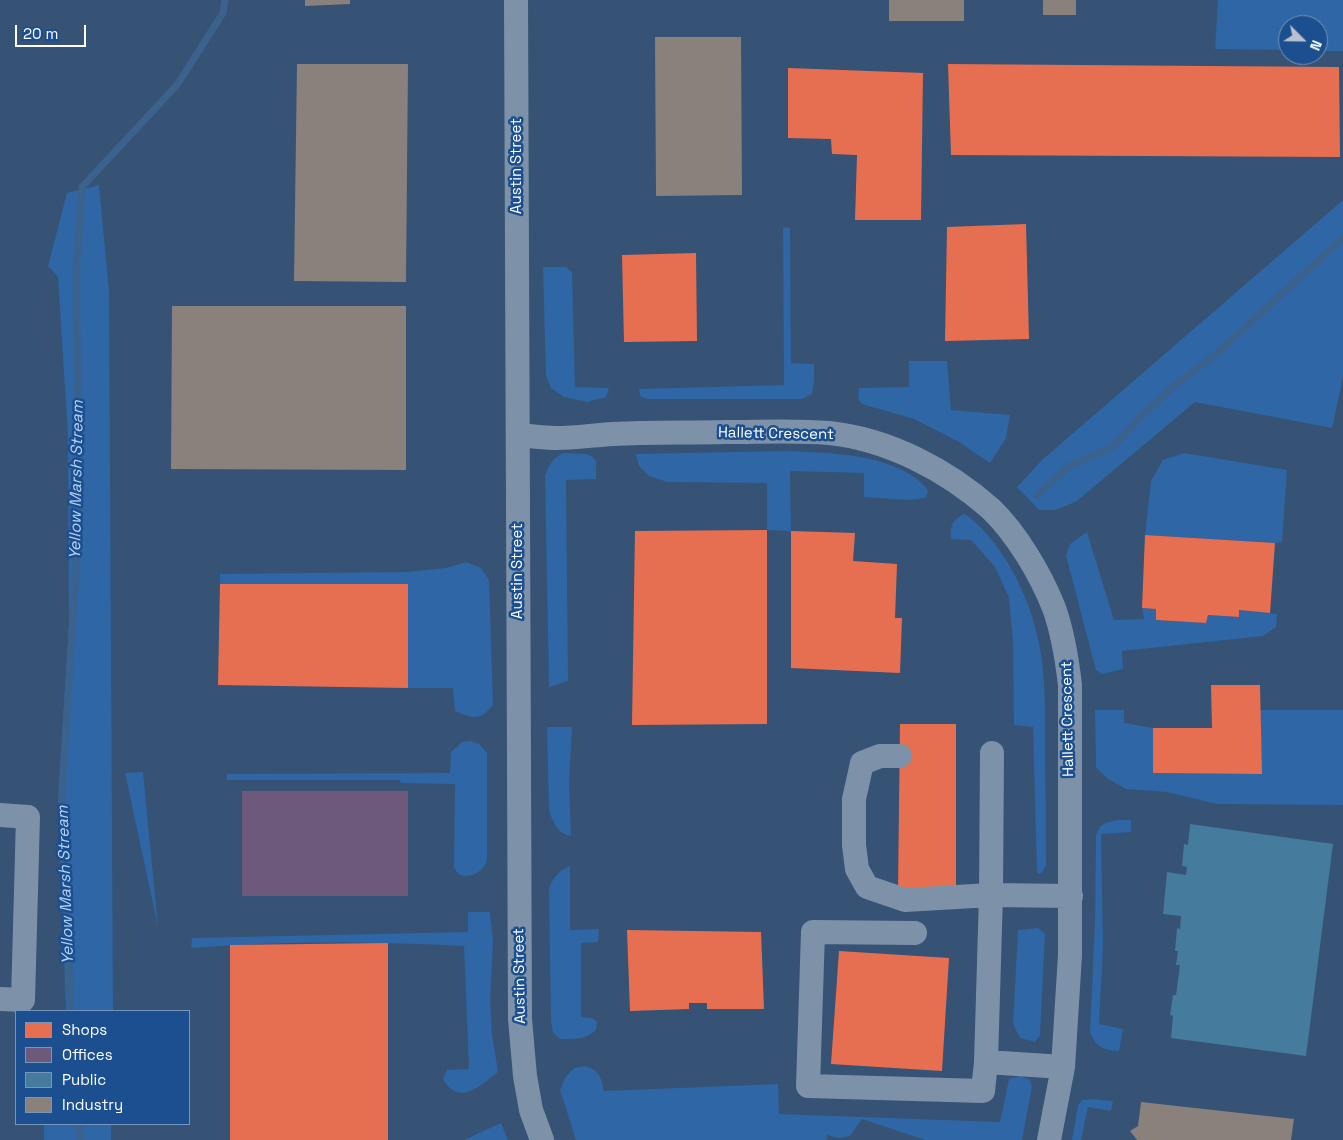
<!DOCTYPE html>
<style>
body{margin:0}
#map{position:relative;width:1343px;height:1140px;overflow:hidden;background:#365274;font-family:"Space Grotesk",sans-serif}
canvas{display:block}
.legend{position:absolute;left:15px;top:1010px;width:175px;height:115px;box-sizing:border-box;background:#1b4f8f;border:1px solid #7695bc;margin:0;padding:6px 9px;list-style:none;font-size:15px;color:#fff}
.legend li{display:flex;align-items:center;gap:10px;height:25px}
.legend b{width:25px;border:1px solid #7695bc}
.north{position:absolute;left:1278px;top:15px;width:50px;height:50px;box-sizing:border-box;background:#1b4f8f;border:1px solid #7695bc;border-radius:50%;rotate:113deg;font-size:14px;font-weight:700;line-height:20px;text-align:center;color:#fff}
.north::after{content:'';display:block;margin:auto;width:18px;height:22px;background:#b9c2ce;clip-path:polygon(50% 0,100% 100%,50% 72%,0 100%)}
.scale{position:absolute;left:15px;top:25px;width:71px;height:22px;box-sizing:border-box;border:2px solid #fff;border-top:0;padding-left:6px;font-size:15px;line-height:18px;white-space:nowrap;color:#fff;-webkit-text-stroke:4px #1b4f8f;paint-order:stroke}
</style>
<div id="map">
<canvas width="1343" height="1140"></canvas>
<ul class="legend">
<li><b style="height:14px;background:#e76f51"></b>Shops</li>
<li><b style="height:14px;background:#6d597a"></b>Offices</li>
<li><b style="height:14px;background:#457b9d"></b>Public</li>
<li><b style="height:14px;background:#8a817c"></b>Industry</li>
</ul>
<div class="north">N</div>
<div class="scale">20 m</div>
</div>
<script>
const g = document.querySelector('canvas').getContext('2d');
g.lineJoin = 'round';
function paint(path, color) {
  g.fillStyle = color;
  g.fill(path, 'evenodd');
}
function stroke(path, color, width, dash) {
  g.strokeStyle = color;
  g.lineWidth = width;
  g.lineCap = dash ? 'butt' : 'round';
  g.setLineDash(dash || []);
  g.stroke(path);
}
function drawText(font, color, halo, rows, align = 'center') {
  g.font = font + ' "Space Grotesk",sans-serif';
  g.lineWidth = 5;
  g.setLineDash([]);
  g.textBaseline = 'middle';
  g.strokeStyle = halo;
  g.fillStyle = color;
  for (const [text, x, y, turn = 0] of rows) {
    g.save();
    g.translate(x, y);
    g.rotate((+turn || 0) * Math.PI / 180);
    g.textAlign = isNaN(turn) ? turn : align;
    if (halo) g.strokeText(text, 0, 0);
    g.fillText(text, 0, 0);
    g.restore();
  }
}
paint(new Path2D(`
 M 1218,0 L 1343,0 L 1343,51 L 1318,51 L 1318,25 L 1288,25 L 1288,50 L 1215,49 Z
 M 99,185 L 109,291 L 113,1011 L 66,1011 L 58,804 L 69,621 L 68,436 L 58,277 L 48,266 L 67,193 Z
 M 1343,200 L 1343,377 L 1332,428 L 1195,402 L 1077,501 L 1056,510 L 1039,510 L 1017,487 L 1042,460 Z
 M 783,227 L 790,228 L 791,363 L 814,364 L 814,382 L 812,394 L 802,399 L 647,399 L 640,396 L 639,389 L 784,385 Z
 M 543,267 L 566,267 L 572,272 L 575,387 L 609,388 L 606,397 L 587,402 L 564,397 L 551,388 L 546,376 Z
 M 909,361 L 947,361 L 951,410 L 1010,415 L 1006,438 L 990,463 L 959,442 L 914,419 L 862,404 L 858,398 L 859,388 L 909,387 Z
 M 786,451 C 830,453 898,453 928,490 L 926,498 L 907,500 L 864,497 L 864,473 L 790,471 L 791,531 L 767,530 L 767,483 L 667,482 L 649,476 L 639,466 L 636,454 Z
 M 564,453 L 586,454 L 593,457 L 596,462 L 596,479 L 566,480 L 568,681 L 549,687 L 545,476 C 550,464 552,458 564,453 Z
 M 1184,453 L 1287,470 L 1282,542 L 1275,543 L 1145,535 L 1151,481 L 1163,460 Z
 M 965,514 C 1010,547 1039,616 1043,671 C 1046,701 1045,732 1045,762 C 1046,796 1046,831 1046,865 L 1042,873 L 1037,874 L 1033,727 L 1014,725 L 1013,643 L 1009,598 L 995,567 L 971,540 L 951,539 C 950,526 952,519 965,514 Z
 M 1087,532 L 1114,620 L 1144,619 L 1142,608 L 1156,609 L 1156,620 L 1206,623 L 1208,615 L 1239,617 L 1239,610 L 1277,614 L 1276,627 L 1263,636 L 1122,651 L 1123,669 L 1102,674 L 1096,670 L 1066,556 L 1070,544 Z
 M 466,562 L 481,568 L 489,580 L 493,705 C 480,722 472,718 455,711 L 453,688 L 408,688 L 407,584 L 220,584 L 220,574 L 407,572 L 446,568 Z
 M 1095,710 L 1124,710 L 1124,723 L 1153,728 L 1153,773 L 1261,774 L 1260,710 L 1343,710 L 1343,805 L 1217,804 L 1167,792 L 1126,789 L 1108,779 L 1096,767 Z
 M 547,727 L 572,727 L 569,785 L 571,836 C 557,833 554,824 549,811 Z
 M 471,741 L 479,744 L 487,753 L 487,858 C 486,871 470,880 458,874 L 454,867 L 455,784 L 401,783 L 400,780 L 227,780 L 227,774 L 450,773 L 451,752 L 462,742 Z
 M 143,772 L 158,927 L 125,773 Z
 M 1118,820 L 1131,820 L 1131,832 L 1101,834 L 1103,947 L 1099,1024 L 1123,1029 L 1119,1051 C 1104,1051 1095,1046 1090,1032 L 1095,922 L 1096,837 C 1099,823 1105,823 1118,820 Z
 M 570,866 L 570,930 L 599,929 L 598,942 L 581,943 L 581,1017 L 591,1018 L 597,1021 L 596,1030 C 586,1040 574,1039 560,1039 L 553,1032 L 551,1022 L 549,888 C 554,877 558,871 570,866 Z
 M 468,912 L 490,912 L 493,941 L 490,1001 L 492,1034 L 498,1072 C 480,1086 459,1107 443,1079 L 447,1070 L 469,1069 L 464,946 C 374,941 281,941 191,948 L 192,938 L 468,932 Z
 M 1038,928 L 1045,934 L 1040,1035 L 1035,1042 L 1020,1038 L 1013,1024 L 1018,930 Z
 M 585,1066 C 599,1070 601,1077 604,1091 L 778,1084 L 779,1114 L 1000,1122 L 1009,1079 L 1020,1076 L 1030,1080 L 1032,1087 L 1022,1140 L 925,1140 L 862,1119 L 850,1136 L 839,1138 L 828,1135 L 826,1140 L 576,1140 L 560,1090 L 565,1078 L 574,1068 Z
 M 1092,1099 L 1113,1101 L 1111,1111 L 1088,1107 L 1081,1140 L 1072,1140 L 1078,1106 L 1082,1100 Z
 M 501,1123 L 508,1140 L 464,1140 Z
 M 44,1124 L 111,1124 L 111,1140 L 44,1140 Z`), '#2f66a5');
paint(new Path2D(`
 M 948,64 L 1339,67 L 1340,157 L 951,155 Z
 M 788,68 L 923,73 L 921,220 L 855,220 L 857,155 L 832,154 L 831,139 L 788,138 Z
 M 1026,224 L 1029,339 L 945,341 L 947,227 Z
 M 696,253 L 697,341 L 624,342 L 622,255 Z
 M 767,530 L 767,724 L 632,725 L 635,531 Z
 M 791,531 L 855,533 L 853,561 L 897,564 L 895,618 L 902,618 L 900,673 L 791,668 Z
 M 1145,535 L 1275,543 L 1270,613 L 1239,610 L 1239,617 L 1208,615 L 1206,623 L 1156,620 L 1156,609 L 1142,608 Z
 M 220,584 L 408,584 L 408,688 L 218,685 Z
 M 1211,685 L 1260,685 L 1262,774 L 1153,773 L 1153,728 L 1212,728 Z
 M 900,724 L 956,724 L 956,890 L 898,890 Z
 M 627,930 L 761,932 L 764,1009 L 707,1009 L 707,1003 L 689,1003 L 689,1009 L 630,1011 Z
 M 388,943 L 388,1140 L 230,1140 L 230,945 Z
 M 839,951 L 949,958 L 942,1071 L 831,1064 Z`), '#e76f51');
paint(new Path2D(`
 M 242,791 L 408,791 L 408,896 L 242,896 Z`), '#6d597a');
paint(new Path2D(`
 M 1190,824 L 1333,844 L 1306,1056 L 1171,1038 L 1173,1016 L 1170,1015 L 1173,995 L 1176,995 L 1180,965 L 1176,965 L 1178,951 L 1175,951 L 1177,928 L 1180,929 L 1181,916 L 1163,914 L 1167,872 L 1186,875 L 1187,867 L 1182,866 L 1184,844 L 1188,845 Z`), '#457b9d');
paint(new Path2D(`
 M 305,0 L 350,0 L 350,4 L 305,6 Z
 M 889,0 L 964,0 L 964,21 L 889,21 Z
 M 1043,0 L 1076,0 L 1076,15 L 1043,15 Z
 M 655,37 L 741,37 L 742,195 L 656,196 Z
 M 297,64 L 408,64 L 406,282 L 294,281 Z
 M 172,306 L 406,306 L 406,470 L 171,469 Z
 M 1141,1102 L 1294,1119 L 1291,1140 L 1137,1140 L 1130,1131 L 1138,1126 Z`), '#8a817c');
stroke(new Path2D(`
 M 1037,496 L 1069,466 L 1113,447 L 1141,416 L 1175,385 L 1216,354 L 1343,238
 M 71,1011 L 62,789 L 80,510 L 76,274 L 82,187 L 177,85 L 223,13 L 225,0
 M 79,1124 L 81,1140`), '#3b618d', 7);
stroke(new Path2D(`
 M 516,0 L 520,1019 L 525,1076 L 531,1110 L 542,1140
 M 518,435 C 531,436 543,438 556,438 C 575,438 594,435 613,434 C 650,432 688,433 726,432 C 760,432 795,430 829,433 C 888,439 947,470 991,509 C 1017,534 1041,575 1054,608 C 1063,633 1067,659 1070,685 L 1070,955 L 1063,1067 L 1049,1140
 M 900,756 L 880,756 L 862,763 L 854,799 L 854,845 L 857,869 L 867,887 L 905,900 L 991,895 L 992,753
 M 0,815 L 28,817 L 23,1000 L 0,999
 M 915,933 L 813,932 L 808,1086 L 983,1091 L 986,1062
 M 1063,1067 L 986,1062 L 991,895 L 1071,896`), '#7d92a8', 24);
drawText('15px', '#fff', '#1b4f8f', [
 ["Austin Street",517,166,-90],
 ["Hallett Crescent",776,434,1],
 ["Austin Street",518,571,-90],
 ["Hallett Crescent",1068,719,-91],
 ["Austin Street",520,976,-91]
]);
drawText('italic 16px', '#b5d3f5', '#1b4f8f', [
 ["Yellow Marsh Stream",77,480,-89],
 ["Yellow Marsh Stream",66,885,-92]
]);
</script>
